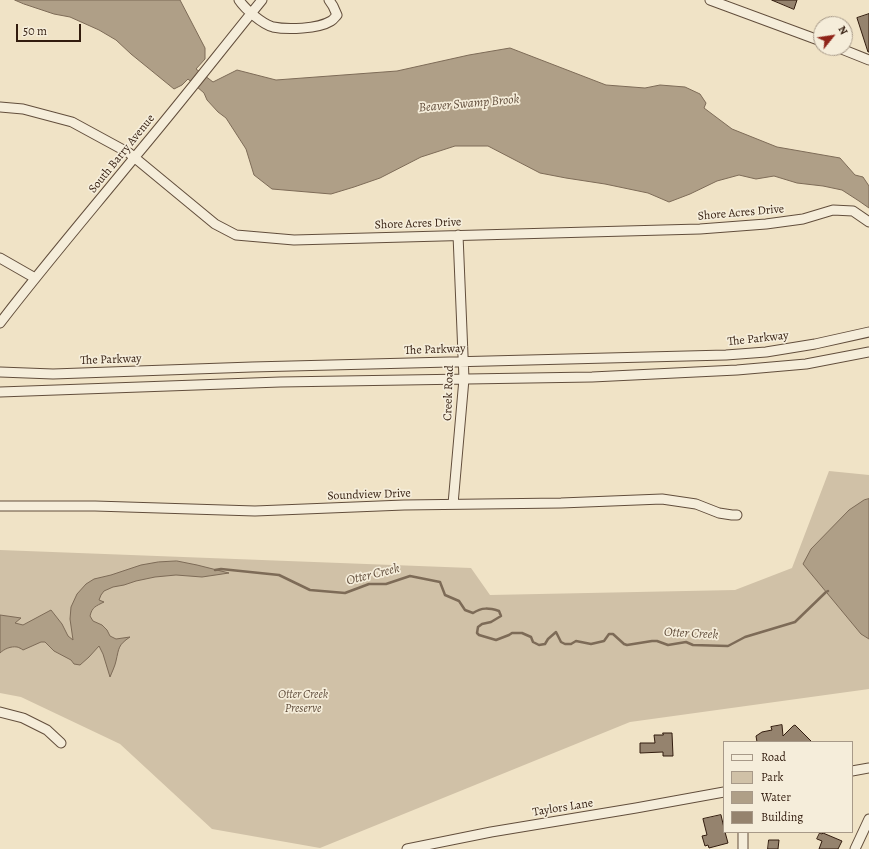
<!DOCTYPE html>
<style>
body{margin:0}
#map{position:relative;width:869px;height:849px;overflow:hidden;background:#f0e3c6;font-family:Alegreya,serif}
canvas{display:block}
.legend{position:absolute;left:723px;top:741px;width:130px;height:92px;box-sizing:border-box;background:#f5edda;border:1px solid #a79988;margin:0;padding:5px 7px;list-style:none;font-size:12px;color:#321c0e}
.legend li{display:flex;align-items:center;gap:8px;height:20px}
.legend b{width:20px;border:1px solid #a79988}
.north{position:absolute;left:813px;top:16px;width:40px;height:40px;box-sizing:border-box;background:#f5edda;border:1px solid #a79988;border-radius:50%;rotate:60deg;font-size:11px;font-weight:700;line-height:16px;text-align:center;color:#321c0e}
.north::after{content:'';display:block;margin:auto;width:14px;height:18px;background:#8f2418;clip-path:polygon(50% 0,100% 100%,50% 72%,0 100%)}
.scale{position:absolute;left:16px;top:24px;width:65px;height:18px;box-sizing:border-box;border:2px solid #321c0e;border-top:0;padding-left:5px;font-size:12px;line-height:14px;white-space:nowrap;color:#321c0e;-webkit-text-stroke:3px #f5edda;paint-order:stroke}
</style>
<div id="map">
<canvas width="869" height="849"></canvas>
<ul class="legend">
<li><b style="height:5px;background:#f5edda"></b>Road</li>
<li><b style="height:11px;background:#d0c1a7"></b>Park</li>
<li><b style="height:11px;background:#af9f87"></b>Water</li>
<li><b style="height:11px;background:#95836e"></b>Building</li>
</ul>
<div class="north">N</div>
<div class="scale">50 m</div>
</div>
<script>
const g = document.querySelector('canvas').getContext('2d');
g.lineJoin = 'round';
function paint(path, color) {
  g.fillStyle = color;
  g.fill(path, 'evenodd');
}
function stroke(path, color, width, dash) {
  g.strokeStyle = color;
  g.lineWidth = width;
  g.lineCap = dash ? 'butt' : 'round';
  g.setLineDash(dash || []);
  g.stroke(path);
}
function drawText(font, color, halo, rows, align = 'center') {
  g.font = font + ' Alegreya,serif';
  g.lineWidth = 3.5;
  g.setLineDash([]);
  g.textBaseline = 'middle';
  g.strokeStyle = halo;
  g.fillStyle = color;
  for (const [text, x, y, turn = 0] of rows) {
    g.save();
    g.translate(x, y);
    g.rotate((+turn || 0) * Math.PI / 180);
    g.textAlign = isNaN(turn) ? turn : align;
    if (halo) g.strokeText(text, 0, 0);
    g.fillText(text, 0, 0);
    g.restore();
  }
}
paint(new Path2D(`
 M 829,471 L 869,475 L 869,689 L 630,722 L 320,848 L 212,829 L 120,744 L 21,697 L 0,693 L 0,550 L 471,568 L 490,595 L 735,590 L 792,568 Z`), '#d0c1a7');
const water = new Path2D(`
 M 15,0 L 180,0 L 205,48 L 205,59 L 196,69 L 213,82 L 237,70 L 276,80 L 397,71 L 469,55 L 510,48 L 606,85 L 645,88 L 660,85 L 685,87 L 700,94 L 706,103 L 704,108 L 732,129 L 777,147 L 840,158 L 855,175 L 863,177 L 869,186 L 869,208 L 859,201 L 842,190 L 823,186 L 797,183 L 774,176 L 756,179 L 739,175 L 717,181 L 690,194 L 669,202 L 648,193 L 605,184 L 566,178 L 540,173 L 488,146 L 455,146 L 421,157 L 380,178 L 354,187 L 331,194 L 272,189 L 254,175 L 246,149 L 226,118 L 218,112 L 207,100 L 204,93 L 188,79 L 182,85 L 174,89 L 131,54 L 116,40 L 99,30 L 70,17 L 54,14 L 24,4 Z
 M 869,499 L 869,639 L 861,634 L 803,564 L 811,549 L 849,510 L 864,500 Z
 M 177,561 L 197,565 L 229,573 L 202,577 L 176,575 L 155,577 L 136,581 L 124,585 L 113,587 L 104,591 L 101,595 L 99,600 L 104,602 C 96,606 92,607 90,616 L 93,621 L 102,625 L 107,630 L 110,636 L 116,639 L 130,637 C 118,645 119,648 116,661 C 115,666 112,672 110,677 L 103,654 L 99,646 L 89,657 L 80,665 L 74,664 L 71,660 L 54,651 L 45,642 L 41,642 L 23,650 C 22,649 18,647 17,647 C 11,646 4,649 0,653 L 0,615 L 21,618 L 15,623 L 23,625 L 51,610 L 62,624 L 68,636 L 73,640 L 70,619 L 71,607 L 77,594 L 86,584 L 94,579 L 111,575 L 141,565 L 158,562 Z`);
paint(water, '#af9f87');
stroke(water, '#7d6b57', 1);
stroke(new Path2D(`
 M 215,570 L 221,569 L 279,575 L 310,590 L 345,593 L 369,584 L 386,584 L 410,576 L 440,582 L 445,595 L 459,601 L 465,610 L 473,613 C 482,607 489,608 499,611 L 501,616 L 491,622 L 482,624 L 478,627 L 477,633 L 479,635 L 496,640 L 509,635 L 512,633 L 522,633 L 531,637 L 533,642 L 539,645 L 545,644 L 548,639 L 556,632 L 561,642 L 565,644 L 571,644 L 576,641 L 591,644 L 604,641 L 609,634 L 613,634 L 624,644 L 627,645 L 652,641 L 657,641 L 668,645 L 686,642 L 693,645 L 728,646 L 745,637 L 795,622 L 826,592 L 828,591`), '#7d6b57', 2.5);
const building = new Path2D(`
 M 772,0 L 797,0 L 794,9 Z
 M 869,14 L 869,52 L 868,52 L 857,18 Z
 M 782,725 L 783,736 L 793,726 L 795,725 L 812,742 L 757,742 L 756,736 L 762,732 L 772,730 L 771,727 Z
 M 663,733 L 672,733 L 673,756 L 663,756 L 663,752 L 640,753 L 640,743 L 655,743 L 654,735 L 663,735 Z
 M 721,815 L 724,828 L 724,832 L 725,832 L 728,843 L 709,848 L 708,845 L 705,846 L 702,836 L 707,835 L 703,819 Z
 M 820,833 L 822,834 L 823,833 L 842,841 L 838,849 L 819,849 L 822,841 L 817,839 Z
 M 769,840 L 779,840 L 778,849 L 768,849 Z`);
paint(building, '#95836e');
stroke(building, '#321c0e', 1);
const minor = new Path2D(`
 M 239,0 C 245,9 262,24 273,27 C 287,30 318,29 331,21 C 333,20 335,17 337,15 L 333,6 L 329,0
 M 710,0 L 821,41
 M 839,48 L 869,60
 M 0,107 L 23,109 L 72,122 L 129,153 L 215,224 L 236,235 L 294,240 L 700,229 L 766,224 L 803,219 L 833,210 L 853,211 L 869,222
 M 0,258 L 35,278
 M 0,323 C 43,267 89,213 134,158 C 178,106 219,53 262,0
 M 0,372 L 53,374 L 252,367 L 726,355 L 766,352 L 815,344 L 869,332
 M 0,392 L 280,382 L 592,377 L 737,370 L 806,364 L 869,352
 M 453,504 L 464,379 L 458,235
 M 0,506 L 95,506 L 255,511 L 404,505 L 561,503 L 662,499 L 696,504 L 719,513 L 732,515 L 737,515
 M 0,712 L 23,718 L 47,730 L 61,743
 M 852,771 L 869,768
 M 407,849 L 491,832 L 636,808 L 724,792
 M 743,849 L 743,832
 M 855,849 L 869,819`);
stroke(minor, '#624e3c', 11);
stroke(minor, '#f5edda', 9);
drawText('12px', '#321c0e', '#f5edda', [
 ["South Barry Avenue",122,154,-51],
 ["Shore Acres Drive",741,213,-5],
 ["Shore Acres Drive",418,224,-2],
 ["The Parkway",758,339,-6],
 ["The Parkway",435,350,-2],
 ["The Parkway",111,360,-2],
 ["Creek Road",449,393,-88],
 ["Soundview Drive",369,495,-2],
 ["Taylors Lane",563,808,-9]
]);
drawText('italic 12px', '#614e3c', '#f5edda', [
 ["Otter Creek",303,695],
 ["Preserve",303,709]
]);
drawText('italic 13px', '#64503e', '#f5edda', [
 ["Beaver Swamp Brook",469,104,-5],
 ["Otter Creek",373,575,-14],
 ["Otter Creek",691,634,3]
]);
</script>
